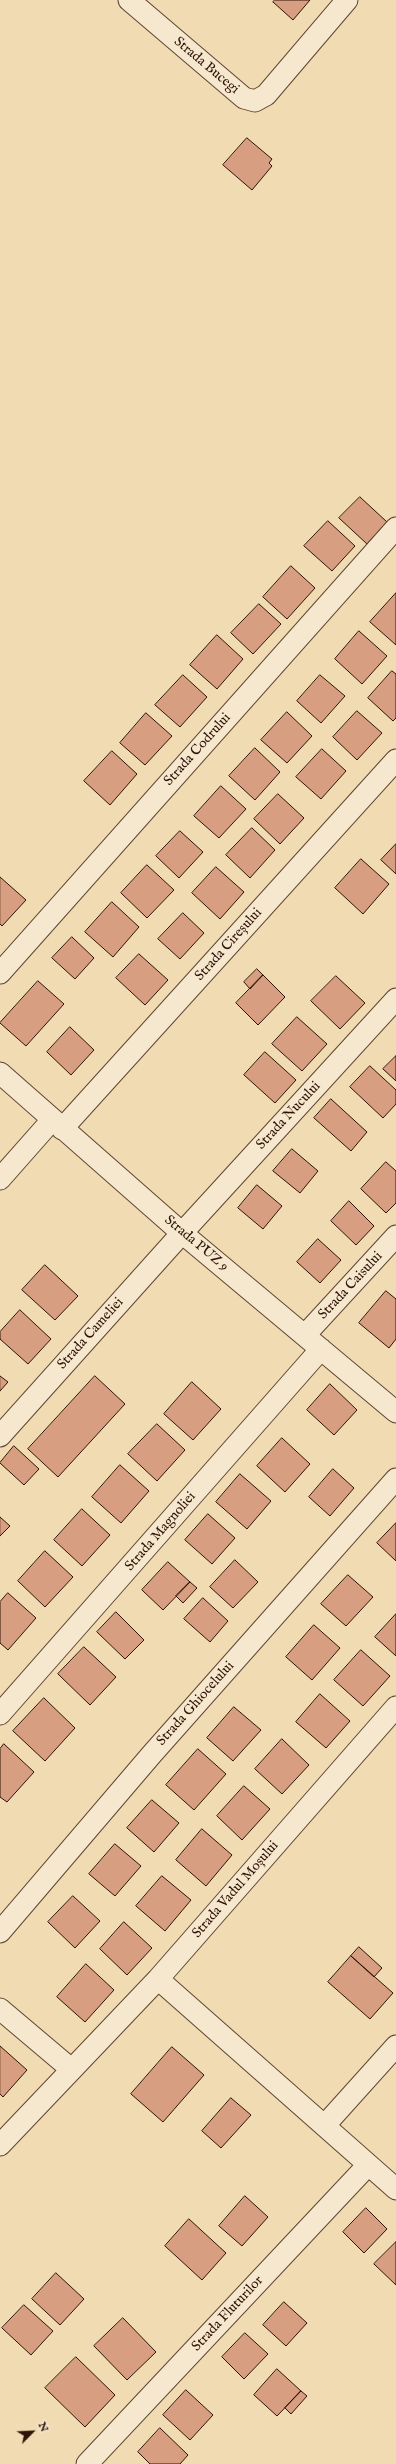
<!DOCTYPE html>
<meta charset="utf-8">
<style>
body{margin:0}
#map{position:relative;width:396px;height:2464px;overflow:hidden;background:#f1dbb3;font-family:"IM FELL English",serif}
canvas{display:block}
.north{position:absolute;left:12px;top:2412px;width:40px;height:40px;-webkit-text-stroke:3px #f6e8ce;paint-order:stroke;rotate:66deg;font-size:11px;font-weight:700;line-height:16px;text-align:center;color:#2e1306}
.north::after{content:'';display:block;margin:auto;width:14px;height:18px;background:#2e1306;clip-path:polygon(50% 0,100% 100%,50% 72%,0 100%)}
</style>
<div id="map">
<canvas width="396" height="2464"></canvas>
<div class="north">N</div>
</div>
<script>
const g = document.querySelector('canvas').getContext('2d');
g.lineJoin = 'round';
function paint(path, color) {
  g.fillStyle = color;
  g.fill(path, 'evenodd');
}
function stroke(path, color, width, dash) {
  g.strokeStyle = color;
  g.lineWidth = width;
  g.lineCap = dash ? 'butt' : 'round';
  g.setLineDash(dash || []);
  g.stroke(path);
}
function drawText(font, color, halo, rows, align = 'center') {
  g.font = font + ' "IM FELL English",serif';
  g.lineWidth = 3;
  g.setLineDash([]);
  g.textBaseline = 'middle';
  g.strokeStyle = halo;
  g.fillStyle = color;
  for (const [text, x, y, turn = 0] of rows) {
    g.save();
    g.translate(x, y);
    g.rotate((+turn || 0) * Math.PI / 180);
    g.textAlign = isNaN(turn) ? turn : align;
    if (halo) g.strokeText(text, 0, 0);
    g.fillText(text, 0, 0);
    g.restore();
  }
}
const building = new Path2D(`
 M 275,0 L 310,0 L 293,20 L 273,2 Z
 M 247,138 L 272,159 L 269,163 L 272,166 L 252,190 L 223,165 Z
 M 360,497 L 387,522 L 367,544 L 339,518 Z
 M 328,521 L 355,546 L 332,571 L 304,546 Z
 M 291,566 L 315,588 L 287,619 L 263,597 Z
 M 396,593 L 396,645 L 370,622 Z
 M 259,604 L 281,624 L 253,654 L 231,633 Z
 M 359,631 L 387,656 L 362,684 L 335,659 Z
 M 217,635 L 243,659 L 217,689 L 190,665 Z
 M 392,671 L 396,674 L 396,718 L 393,721 L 368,698 Z
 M 183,675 L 207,697 L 180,727 L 155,705 Z
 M 320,675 L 345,696 L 321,723 L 297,701 Z
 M 357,711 L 382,733 L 357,760 L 333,737 Z
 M 287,712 L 312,736 L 287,763 L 261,740 Z
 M 146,713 L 172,736 L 145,765 L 120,743 Z
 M 255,748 L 280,772 L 255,800 L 229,776 Z
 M 322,749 L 346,771 L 321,799 L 296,777 Z
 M 112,751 L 137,774 L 110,805 L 84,781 Z
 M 221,786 L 246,809 L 219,838 L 194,816 Z
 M 278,794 L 304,818 L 280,844 L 254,819 Z
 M 252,828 L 275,850 L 250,878 L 226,855 Z
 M 180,831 L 203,852 L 179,878 L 156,856 Z
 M 396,844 L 396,874 L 381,860 Z
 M 361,859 L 389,884 L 363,914 L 335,888 Z
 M 147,865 L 174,890 L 147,918 L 121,893 Z
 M 216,867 L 244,892 L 220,919 L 192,893 Z
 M 0,877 L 26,900 L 2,926 L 0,924 Z
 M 112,902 L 139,927 L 113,957 L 85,932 Z
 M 183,913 L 204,933 L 180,959 L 158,939 Z
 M 72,937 L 94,958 L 75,979 L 52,958 Z
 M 139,954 L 168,980 L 145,1005 L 116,978 Z
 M 257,969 L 263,975 L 250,989 L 244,982 Z
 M 263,975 L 285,997 L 258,1025 L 236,1003 Z
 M 336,976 L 365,1003 L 340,1029 L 311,1001 Z
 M 38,981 L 64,1004 L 26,1046 L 0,1023 Z
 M 297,1017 L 327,1044 L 302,1071 L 272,1044 Z
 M 70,1027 L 94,1050 L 71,1075 L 47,1052 Z
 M 265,1052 L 296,1080 L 275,1103 L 244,1075 Z
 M 396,1056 L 396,1081 L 383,1069 Z
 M 370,1066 L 396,1090 L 396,1104 L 383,1118 L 350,1087 Z
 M 331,1099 L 367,1132 L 351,1151 L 314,1118 Z
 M 292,1149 L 318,1171 L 300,1193 L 273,1171 Z
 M 386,1162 L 396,1171 L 396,1203 L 386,1213 L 361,1189 Z
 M 257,1185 L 282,1206 L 263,1229 L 238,1208 Z
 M 349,1201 L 374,1226 L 356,1245 L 331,1221 Z
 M 318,1239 L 341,1260 L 320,1283 L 297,1262 Z
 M 45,1265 L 78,1296 L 55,1320 L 22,1290 Z
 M 386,1291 L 396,1299 L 396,1339 L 389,1348 L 359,1323 Z
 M 20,1310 L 51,1339 L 28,1364 L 0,1339 L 0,1332 Z
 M 0,1376 L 8,1382 L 0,1391 Z
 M 95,1376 L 125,1404 L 58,1477 L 28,1449 Z
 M 192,1382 L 221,1409 L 193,1440 L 164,1414 Z
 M 330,1384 L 357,1410 L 334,1435 L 307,1410 Z
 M 157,1424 L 185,1450 L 157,1481 L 128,1454 Z
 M 282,1438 L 310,1464 L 285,1492 L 257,1466 Z
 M 14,1446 L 39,1469 L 24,1485 L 0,1463 Z
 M 120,1465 L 149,1491 L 121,1523 L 92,1497 Z
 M 333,1469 L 354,1488 L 330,1516 L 309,1497 Z
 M 240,1474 L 271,1501 L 247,1529 L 216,1502 Z
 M 82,1509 L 110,1535 L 82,1566 L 54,1540 Z
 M 208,1514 L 235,1538 L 212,1564 L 185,1540 Z
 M 0,1517 L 10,1526 L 0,1536 Z
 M 396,1523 L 396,1561 L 377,1543 Z
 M 45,1551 L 73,1577 L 45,1607 L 18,1581 Z
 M 235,1560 L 258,1582 L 233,1608 L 210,1587 Z
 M 168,1562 L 190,1582 L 163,1610 L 142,1590 Z
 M 348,1575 L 373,1597 L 346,1626 L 321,1604 Z
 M 190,1582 L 197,1588 L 183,1603 L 176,1596 Z
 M 8,1593 L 36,1618 L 8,1650 L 0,1643 L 0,1602 Z
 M 203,1598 L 228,1621 L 210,1642 L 184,1619 Z
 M 116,1612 L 144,1640 L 125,1659 L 97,1632 Z
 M 396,1614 L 396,1656 L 375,1637 Z
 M 314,1625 L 340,1648 L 312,1680 L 286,1657 Z
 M 84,1647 L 116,1677 L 90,1705 L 58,1674 Z
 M 361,1650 L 390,1676 L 363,1706 L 334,1680 Z
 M 320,1694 L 350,1721 L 326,1748 L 296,1722 Z
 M 44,1698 L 75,1728 L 45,1761 L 13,1731 Z
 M 234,1707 L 261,1730 L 233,1761 L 207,1738 Z
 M 282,1739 L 309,1765 L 282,1794 L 255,1769 Z
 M 4,1744 L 34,1772 L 7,1802 L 0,1797 L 0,1749 Z
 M 198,1749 L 226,1774 L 194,1810 L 166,1785 Z
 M 244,1786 L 270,1809 L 242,1840 L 217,1816 Z
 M 152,1800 L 179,1823 L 154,1852 L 127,1828 Z
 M 202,1829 L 232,1855 L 206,1886 L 176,1860 Z
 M 115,1844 L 141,1866 L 115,1896 L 89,1874 Z
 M 162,1876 L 191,1900 L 165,1931 L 136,1906 Z
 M 73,1896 L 100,1921 L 75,1948 L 48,1922 Z
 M 124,1922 L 152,1948 L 127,1975 L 100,1949 Z
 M 359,1947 L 382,1968 L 374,1977 L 351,1956 Z
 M 351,1956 L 393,1993 L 370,2019 L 328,1982 Z
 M 86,1964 L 114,1990 L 85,2022 L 57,1997 Z
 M 0,2046 L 27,2070 L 3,2097 L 0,2094 Z
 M 172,2047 L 204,2075 L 163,2122 L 131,2094 Z
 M 231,2098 L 251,2115 L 221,2148 L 202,2131 Z
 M 245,2196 L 268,2217 L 242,2246 L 219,2226 Z
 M 366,2208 L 387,2229 L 364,2253 L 343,2232 Z
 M 189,2219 L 226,2253 L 202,2280 L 165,2246 Z
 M 396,2242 L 396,2285 L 374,2264 Z
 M 56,2273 L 84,2299 L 60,2325 L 32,2299 Z
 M 284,2302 L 307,2323 L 286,2346 L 263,2325 Z
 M 24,2305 L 53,2331 L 31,2355 L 2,2328 Z
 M 123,2318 L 156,2352 L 127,2380 L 94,2346 Z
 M 245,2333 L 268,2354 L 244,2379 L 222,2357 Z
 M 76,2357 L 115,2395 L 85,2427 L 45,2388 Z
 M 277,2369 L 301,2391 L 277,2416 L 254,2395 Z
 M 186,2390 L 213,2415 L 190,2440 L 163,2415 Z
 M 301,2391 L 307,2396 L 291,2414 L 285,2408 Z
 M 160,2428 L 188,2455 L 180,2464 L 150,2464 L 138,2452 Z`);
paint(building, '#d89e81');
stroke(building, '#2e1306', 1);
const minor = new Path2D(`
 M 129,0 L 244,98 L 255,101 L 266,95 L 347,0
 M 0,973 L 396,528
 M 0,1073 L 182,1233 L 396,1412
 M 62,1129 L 396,760
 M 0,1179 L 52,1120
 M 305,1335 L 396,1236
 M 0,1436 L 182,1233 L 396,999
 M 0,1714 L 321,1349
 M 0,1932 L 152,1754 L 396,1479
 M 158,1979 L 396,2189
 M 0,2009 L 71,2069
 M 325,2125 L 396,2046
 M 0,2145 L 158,1979 L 396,1707
 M 87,2464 L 368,2165`);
stroke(minor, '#5f4531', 23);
stroke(minor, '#f6e8ce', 21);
drawText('14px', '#2e1306', '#f6e8ce', [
 ["Strada Bucegi",206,66,40],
 ["Strada Codrului",198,750,-48],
 ["Strada Cireșului",229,945,-48],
 ["Strada Nucului",289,1116,-47],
 ["Strada PUZ 9",196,1244,40],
 ["Strada Caisului",351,1286,-47],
 ["Strada Cameliei",91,1334,-48],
 ["Strada Magnoliei",161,1532,-49],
 ["Strada Ghiocelului",196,1704,-48],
 ["Strada Vadul Moșului",236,1890,-49],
 ["Strada Fluturilor",228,2314,-47]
]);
</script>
